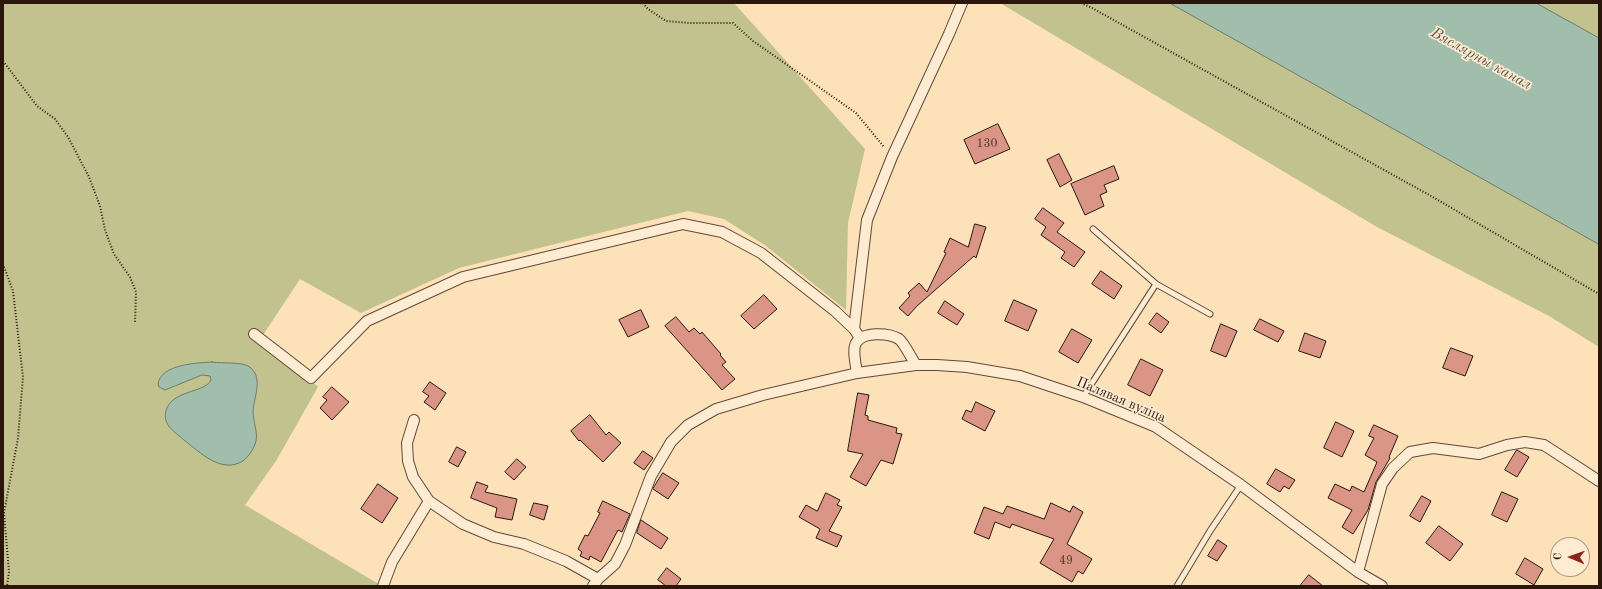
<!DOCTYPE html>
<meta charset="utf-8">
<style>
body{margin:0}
#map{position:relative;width:1602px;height:589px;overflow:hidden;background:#fde1b9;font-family:"Old Standard TT",serif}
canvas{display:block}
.frame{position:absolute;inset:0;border:4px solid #2b160e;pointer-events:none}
.north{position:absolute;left:1550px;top:537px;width:40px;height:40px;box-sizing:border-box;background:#feecd2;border:1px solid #aa9684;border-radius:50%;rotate:272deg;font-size:11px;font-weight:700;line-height:16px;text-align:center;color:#2b160e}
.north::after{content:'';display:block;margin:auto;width:14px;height:18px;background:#8f2418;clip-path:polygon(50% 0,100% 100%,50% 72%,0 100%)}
</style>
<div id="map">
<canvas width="1602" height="589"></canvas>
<div class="frame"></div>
<div class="north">С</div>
</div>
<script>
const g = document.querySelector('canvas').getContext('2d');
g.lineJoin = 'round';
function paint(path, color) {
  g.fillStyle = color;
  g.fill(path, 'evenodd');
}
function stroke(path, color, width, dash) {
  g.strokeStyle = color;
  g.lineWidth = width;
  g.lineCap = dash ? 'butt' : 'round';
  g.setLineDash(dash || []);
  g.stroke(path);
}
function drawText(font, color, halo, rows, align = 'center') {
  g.font = font + ' "Old Standard TT",serif';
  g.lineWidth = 3.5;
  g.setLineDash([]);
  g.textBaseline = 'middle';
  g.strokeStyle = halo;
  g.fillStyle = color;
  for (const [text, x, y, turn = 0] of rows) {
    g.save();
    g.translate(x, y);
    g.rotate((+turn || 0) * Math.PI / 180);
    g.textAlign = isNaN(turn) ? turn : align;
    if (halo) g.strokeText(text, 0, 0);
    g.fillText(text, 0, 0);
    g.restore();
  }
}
paint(new Path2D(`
 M 3,3 L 734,3 L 865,149 L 848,223 L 846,310 L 766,246 L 724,219 L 688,211 L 459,268 L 361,313 L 300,279 L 263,335 L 318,387 L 276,461 L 245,505 L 382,586 L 3,586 Z
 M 1000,3 L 1599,3 L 1599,347 L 1549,316 L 1377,227 Z`), '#c2c28e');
const water = new Path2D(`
 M 1170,3 L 1536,3 L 1599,38 L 1599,244 Z
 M 212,362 C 223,364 244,361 251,368 C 263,379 254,397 253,411 C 253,421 258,432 256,441 C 254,449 249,456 243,461 C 221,474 201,453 184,440 C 176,433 162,425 166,411 C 171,390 205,393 211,380 L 210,376 L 202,375 L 165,390 L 159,387 L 158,384 C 161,364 197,363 212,362 Z`);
paint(water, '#a0beab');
stroke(water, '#717b6c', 1);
const building = new Path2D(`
 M 998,124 L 1010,149 L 975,164 L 964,140 Z
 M 1059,154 L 1072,180 L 1060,187 L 1047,160 Z
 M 1114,166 L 1119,179 L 1104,185 L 1107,192 L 1100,195 L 1104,206 L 1085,215 L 1071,184 Z
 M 1043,208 L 1064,223 L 1057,232 L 1085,252 L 1074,267 L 1061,258 L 1065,252 L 1041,235 L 1046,227 L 1035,219 Z
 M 975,224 L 986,227 L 976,258 L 974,256 L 917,306 L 908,316 L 899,308 L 910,296 L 908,293 L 919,283 L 927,292 L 946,253 L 944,252 L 950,238 L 968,247 Z
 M 1101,271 L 1122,286 L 1114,299 L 1092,284 Z
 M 764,295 L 777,309 L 754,329 L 741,316 Z
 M 1014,300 L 1037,310 L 1028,331 L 1005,321 Z
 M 945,301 L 964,314 L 957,325 L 938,313 Z
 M 641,310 L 649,327 L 628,337 L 619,320 Z
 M 1157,313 L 1169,322 L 1161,333 L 1149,324 Z
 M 676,317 L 689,332 L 694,328 L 700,334 L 702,332 L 721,354 L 720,355 L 726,362 L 722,365 L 735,379 L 722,390 L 665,326 Z
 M 1260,319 L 1284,331 L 1278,342 L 1254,330 Z
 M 1221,324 L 1237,331 L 1226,357 L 1211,351 Z
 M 1072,329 L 1092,340 L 1078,363 L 1059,352 Z
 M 1305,333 L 1326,341 L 1320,358 L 1299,351 Z
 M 1451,348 L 1473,356 L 1465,376 L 1443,368 Z
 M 1141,359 L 1163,370 L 1150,396 L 1128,385 Z
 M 430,382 L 446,393 L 435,410 L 424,402 L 429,396 L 423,392 Z
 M 332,387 L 349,402 L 332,420 L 320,408 L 327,400 L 323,397 Z
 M 858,393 L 869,395 L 865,415 L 868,416 L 868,420 L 897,428 L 896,433 L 902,434 L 893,464 L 881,460 L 866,486 L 850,477 L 863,454 L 848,451 Z
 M 976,402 L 995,411 L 985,431 L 962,419 L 966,410 L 971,412 Z
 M 590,415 L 606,435 L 609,432 L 621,443 L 603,462 L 580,440 L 579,441 L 571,431 Z
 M 1336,422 L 1354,431 L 1342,457 L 1324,448 Z
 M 1374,425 L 1398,436 L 1389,457 L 1390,458 L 1376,482 L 1368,510 L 1353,534 L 1342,527 L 1352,510 L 1328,498 L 1335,484 L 1350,491 L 1352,486 L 1364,492 L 1377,462 L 1365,455 L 1374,438 L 1369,436 Z
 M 457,447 L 466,452 L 458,467 L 449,462 Z
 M 1517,450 L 1529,457 L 1517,477 L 1505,470 Z
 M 643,451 L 653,458 L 644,470 L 634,463 Z
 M 517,459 L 526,467 L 514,480 L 505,472 Z
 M 1276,469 L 1295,480 L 1289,489 L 1284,486 L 1280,492 L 1267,484 Z
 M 663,473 L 679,483 L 668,499 L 653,489 Z
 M 477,482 L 488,486 L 485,492 L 517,499 L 512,520 L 495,517 L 497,508 L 471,498 Z
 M 378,484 L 398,498 L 382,523 L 361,509 Z
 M 1502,492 L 1518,499 L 1507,522 L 1492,515 Z
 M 826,493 L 840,500 L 837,505 L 842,507 L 829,531 L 842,536 L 837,547 L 816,538 L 820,529 L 799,517 L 806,505 L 817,511 Z
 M 1422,496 L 1431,501 L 1420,522 L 1410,516 Z
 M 603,501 L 630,514 L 622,532 L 618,530 L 601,562 L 590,556 L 589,560 L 580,556 L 582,552 L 578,549 L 585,535 L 588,536 L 600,513 L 598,512 Z
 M 534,503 L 548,506 L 544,520 L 530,515 Z
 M 1051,503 L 1070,512 L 1073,506 L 1083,512 L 1067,544 L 1092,559 L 1083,574 L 1078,571 L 1072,582 L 1040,563 L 1054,539 L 1012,524 L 1010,528 L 995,522 L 989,539 L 974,533 L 984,507 L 1003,514 L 1007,506 L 1044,519 Z
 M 641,520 L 668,538 L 661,549 L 637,533 Z
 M 1439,526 L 1463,544 L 1450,561 L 1426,543 Z
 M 1218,540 L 1227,546 L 1217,561 L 1208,556 Z
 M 1525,558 L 1543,569 L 1534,585 L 1516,574 Z
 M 667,568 L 681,579 L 676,586 L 666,586 L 658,580 Z
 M 1309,575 L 1323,586 L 1300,586 Z`);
paint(building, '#db9586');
stroke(building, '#2b160e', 1);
const lane = new Path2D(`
 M 1093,229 L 1156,284 L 1210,314
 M 1083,397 L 1156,284
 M 1177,586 L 1210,531 L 1241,485`);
const street = new Path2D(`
 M 854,329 L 867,220 L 892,157 L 949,34 L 962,3
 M 254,334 L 311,378 L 367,321 L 463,277 L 683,224 L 722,232 L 761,253 L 835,311 L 854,329 L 860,338
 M 857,373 C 856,365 852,350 856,343 C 863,331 889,333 899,339 C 904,343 912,359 916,365
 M 414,420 L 407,443 L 408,461 L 413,477 L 429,501 L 463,524 L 494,537 L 524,544 L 566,561 L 598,579
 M 1358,572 L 1382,484 L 1393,468 L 1410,452 L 1433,448 L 1479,454 L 1507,445 L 1525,442 L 1544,445 L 1599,481
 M 383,586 L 392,562 L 429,501
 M 593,586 L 598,579 L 615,564 L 625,545 L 651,476 L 671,442 L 688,425 L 716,409 L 763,395 L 857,373 L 916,365 L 937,365 L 967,367 L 1020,376 L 1083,397 L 1156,427 L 1241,485 L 1358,572 L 1382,586`);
stroke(lane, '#604939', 7);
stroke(street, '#604939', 12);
stroke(new Path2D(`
 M 643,3 L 648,9 L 666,21 L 689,23 L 733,23 L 753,41 L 856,113 L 884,147
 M 1081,3 L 1092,8 L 1431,196 L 1599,294
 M 3,61 L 37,106 L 55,119 L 68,137 L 89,177 L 100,206 L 105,230 L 114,254 L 130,277 L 136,292 L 135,323
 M 3,264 L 13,291 L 23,377 L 18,438 L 4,513 L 9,572 L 7,586`), '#2b160e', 2, [1, 2]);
stroke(lane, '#feecd2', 5);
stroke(street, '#feecd2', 10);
drawText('12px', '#57362c', null, [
 ["130",987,144],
 ["49",1066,561]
]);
drawText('14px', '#2b160e', '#feecd2', [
 ["Палявая вуліца",1121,400,23]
]);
drawText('italic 15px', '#545145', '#feecd2', [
 ["Вяслярны канал",1481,59,29]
]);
</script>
